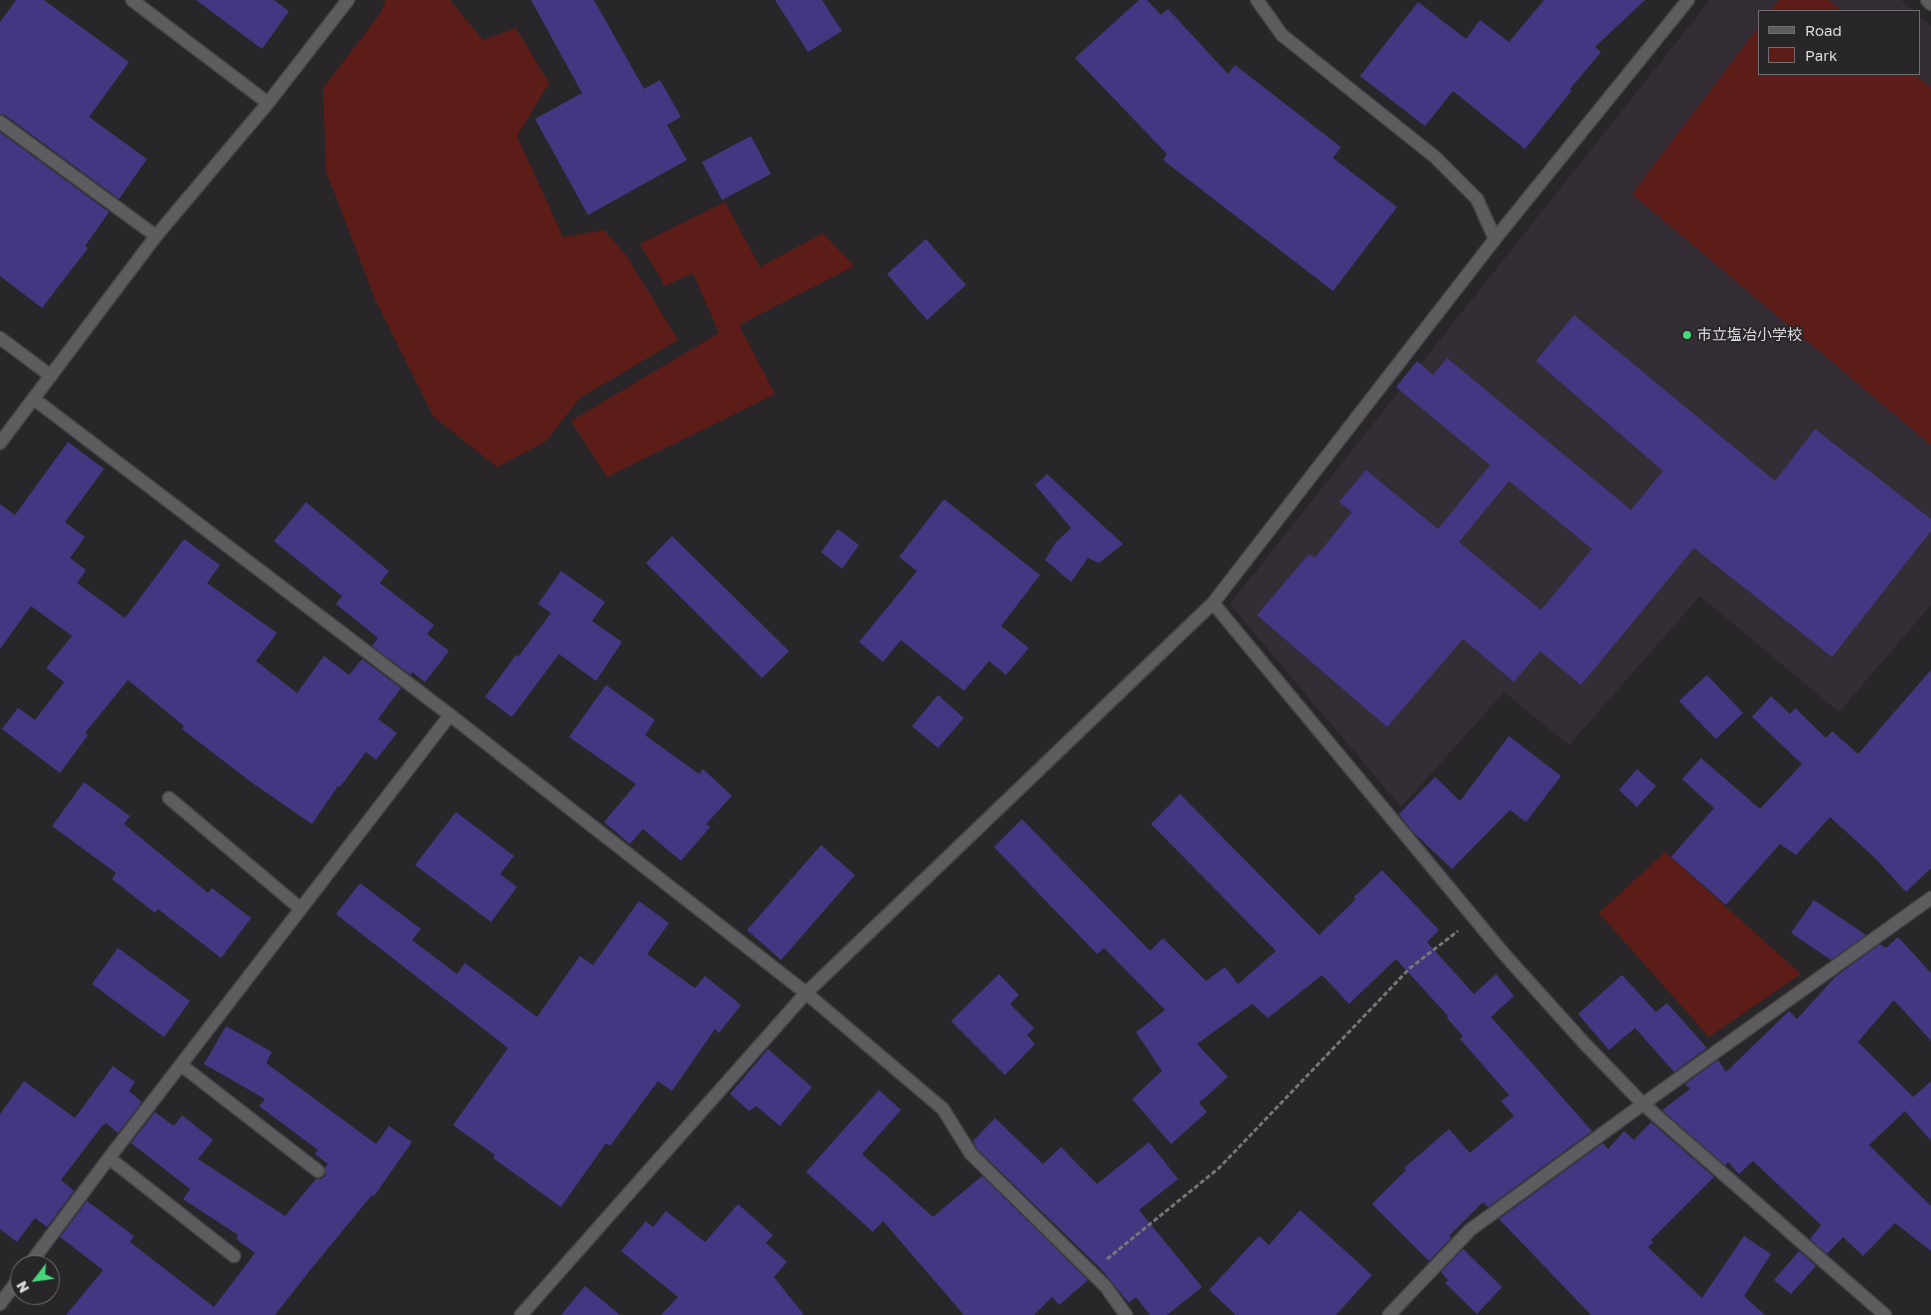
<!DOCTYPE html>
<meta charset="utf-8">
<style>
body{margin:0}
#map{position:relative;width:1931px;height:1315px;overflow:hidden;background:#292629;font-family:"Golos Text",sans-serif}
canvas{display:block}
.legend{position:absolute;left:1758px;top:10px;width:162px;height:65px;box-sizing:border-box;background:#292629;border:1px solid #716e71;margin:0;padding:6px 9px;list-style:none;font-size:15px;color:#dcdadc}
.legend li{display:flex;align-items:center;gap:10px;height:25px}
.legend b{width:25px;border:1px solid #716e71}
.north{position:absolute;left:10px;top:1255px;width:50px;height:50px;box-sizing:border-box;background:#292629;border:1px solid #716e71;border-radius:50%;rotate:240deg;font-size:14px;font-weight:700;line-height:20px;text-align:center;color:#dcdadc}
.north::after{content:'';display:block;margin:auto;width:18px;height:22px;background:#46d77a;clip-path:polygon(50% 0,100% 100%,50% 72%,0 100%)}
</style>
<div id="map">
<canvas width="1931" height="1315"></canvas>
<ul class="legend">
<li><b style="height:6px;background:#5f5c60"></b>Road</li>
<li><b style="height:14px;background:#5c1d18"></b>Park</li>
</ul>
<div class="north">N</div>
</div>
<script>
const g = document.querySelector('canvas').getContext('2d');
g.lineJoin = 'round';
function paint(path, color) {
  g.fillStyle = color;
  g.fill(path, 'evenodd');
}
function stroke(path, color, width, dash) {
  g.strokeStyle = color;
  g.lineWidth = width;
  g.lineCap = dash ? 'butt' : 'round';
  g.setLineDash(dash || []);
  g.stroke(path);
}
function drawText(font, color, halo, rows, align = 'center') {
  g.font = font + ' "Golos Text","Noto Sans JP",sans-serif';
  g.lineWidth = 4;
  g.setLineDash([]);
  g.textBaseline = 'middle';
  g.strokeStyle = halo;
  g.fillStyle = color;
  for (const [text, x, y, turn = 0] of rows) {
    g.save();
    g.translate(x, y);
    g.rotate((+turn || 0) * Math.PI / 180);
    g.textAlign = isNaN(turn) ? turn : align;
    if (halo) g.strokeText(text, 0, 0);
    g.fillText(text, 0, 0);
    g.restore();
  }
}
paint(new Path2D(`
 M 1710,0 L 1901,0 L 1914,11 L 1760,11 L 1760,74 L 1920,74 L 1920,17 L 1931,26 L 1931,605 L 1839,712 L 1700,596 L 1569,745 L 1504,692 L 1401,807 L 1230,604 Z`), '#342d35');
paint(new Path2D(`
 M 386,0 L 450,0 L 483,40 L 516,28 L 549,83 L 517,136 L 563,237 L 604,230 L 626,255 L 678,340 L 580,398 L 545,442 L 497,467 L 433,416 L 375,299 L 326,171 L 323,88 L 380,14 Z
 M 1779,0 L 1829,0 L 1842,11 L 1770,11 Z
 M 1760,25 L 1760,74 L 1915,74 L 1931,88 L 1931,445 L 1632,194 Z
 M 725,202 L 760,267 L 823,233 L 854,266 L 739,325 L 775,394 L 607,477 L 571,421 L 719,333 L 693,273 L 665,286 L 640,244 Z
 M 1665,852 L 1801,974 L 1709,1037 L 1599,913 Z`), '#5c1d18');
paint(new Path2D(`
 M 16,0 L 44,0 L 129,62 L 89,117 L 147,159 L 119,199 L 5,115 L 0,114 L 0,22 Z
 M 196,0 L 274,0 L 289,11 L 262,49 Z
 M 531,0 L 594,0 L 644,89 L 660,80 L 681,117 L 667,125 L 687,160 L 588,215 L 535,119 L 582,93 Z
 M 775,0 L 822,0 L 842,31 L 808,52 Z
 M 1139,0 L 1147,0 L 1161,15 L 1168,9 L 1228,74 L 1235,65 L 1341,147 L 1333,158 L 1397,207 L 1333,291 L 1163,160 L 1167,154 L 1075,58 Z
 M 1544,0 L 1645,0 L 1595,47 L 1601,52 L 1570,89 L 1572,90 L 1525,149 L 1453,91 L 1425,126 L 1360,76 L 1418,2 L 1466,39 L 1480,20 L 1509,42 Z
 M 0,132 L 109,212 L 85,246 L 88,248 L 42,308 L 0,276 Z
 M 751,136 L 771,174 L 722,200 L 702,162 Z
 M 926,239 L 966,285 L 927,320 L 887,274 Z
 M 1574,315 L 1775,481 L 1815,429 L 1931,519 L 1931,531 L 1832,657 L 1694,548 L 1581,685 L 1540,651 L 1514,682 L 1463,639 L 1387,727 L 1257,615 L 1309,554 L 1315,558 L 1352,512 L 1339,502 L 1366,470 L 1438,529 L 1490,465 L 1396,387 L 1417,361 L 1433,375 L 1447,358 L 1631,510 L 1663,471 L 1536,361 ZM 1509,481 L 1592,549 L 1541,610 L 1459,542 Z
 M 68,442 L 104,469 L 65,522 L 85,537 L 70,558 L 86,570 L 77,583 L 125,618 L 184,539 L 220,565 L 207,583 L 277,633 L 256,661 L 297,693 L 324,656 L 349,675 L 362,659 L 401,688 L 378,719 L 397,733 L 376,760 L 366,752 L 340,787 L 338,786 L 312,824 L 251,782 L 182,729 L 184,726 L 128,680 L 85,733 L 88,735 L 60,773 L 2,729 L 18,708 L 35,720 L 64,682 L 46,668 L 72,636 L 31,606 L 0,649 L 0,504 L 15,515 Z
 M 1047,474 L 1123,544 L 1099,563 L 1088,558 L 1071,582 L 1045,560 L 1056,542 L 1071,528 L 1035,485 Z
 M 944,499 L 1040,575 L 1001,626 L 1029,648 L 1006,675 L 989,661 L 964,691 L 901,640 L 883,662 L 859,642 L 917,571 L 899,557 Z
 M 306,502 L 389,571 L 380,583 L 434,625 L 427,634 L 449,651 L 425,682 L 412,672 L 411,675 L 372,646 L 378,638 L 336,604 L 342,596 L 274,541 Z
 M 838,529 L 859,545 L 842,569 L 821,552 Z
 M 672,536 L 789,651 L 762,678 L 646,563 Z
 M 561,571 L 605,602 L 592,621 L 622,642 L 596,681 L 559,654 L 512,717 L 485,697 L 516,655 L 518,657 L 551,613 L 538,604 Z
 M 1931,670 L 1931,868 L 1906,892 L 1875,858 L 1830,817 L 1796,855 L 1780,844 L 1726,905 L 1671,857 L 1714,808 L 1682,779 L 1701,758 L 1760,809 L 1802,764 L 1752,717 L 1771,696 L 1790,714 L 1795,708 L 1826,738 L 1832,731 L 1858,754 Z
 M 1707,675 L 1743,713 L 1716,739 L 1679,701 Z
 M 606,685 L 655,720 L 645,735 L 699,774 L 703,769 L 732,796 L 706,824 L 710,827 L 681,861 L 643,829 L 630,844 L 604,822 L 636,784 L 569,737 Z
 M 938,695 L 964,718 L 938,748 L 912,726 Z
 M 1509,736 L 1561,776 L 1526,822 L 1510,810 L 1452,869 L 1413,832 L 1399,814 L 1435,777 L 1460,801 Z
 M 1637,769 L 1656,786 L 1637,807 L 1619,790 Z
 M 84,782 L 130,816 L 124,824 L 208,893 L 212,888 L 251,918 L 221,958 L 158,909 L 155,913 L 112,879 L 116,873 L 52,826 Z
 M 1180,794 L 1319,935 L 1356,899 L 1354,897 L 1382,870 L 1439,930 L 1427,942 L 1474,994 L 1496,974 L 1514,996 L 1491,1017 L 1592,1131 L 1488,1207 L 1483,1202 L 1449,1236 L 1451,1238 L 1429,1261 L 1372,1204 L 1406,1170 L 1404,1168 L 1449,1129 L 1470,1153 L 1514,1116 L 1501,1101 L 1509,1095 L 1460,1039 L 1463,1036 L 1447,1018 L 1448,1016 L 1396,959 L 1349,1004 L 1322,975 L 1268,1018 L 1252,1004 L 1197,1044 L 1228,1077 L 1199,1103 L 1207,1112 L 1171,1144 L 1132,1099 L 1162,1071 L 1136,1032 L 1165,1010 L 1104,948 L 1097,954 L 994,847 L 1022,819 L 1150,951 L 1163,938 L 1206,981 L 1225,967 L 1238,984 L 1276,951 L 1151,824 Z
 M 456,812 L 514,856 L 500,874 L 517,887 L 491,922 L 415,865 Z
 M 821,845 L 855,875 L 781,960 L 747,930 Z
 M 360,883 L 421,929 L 412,940 L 457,974 L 465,963 L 537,1017 L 580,956 L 593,965 L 639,901 L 669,923 L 647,954 L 695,988 L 705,976 L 741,1005 L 719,1033 L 715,1029 L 672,1091 L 658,1081 L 610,1146 L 606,1143 L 561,1207 L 493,1158 L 495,1155 L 453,1125 L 508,1048 L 336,914 Z
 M 1814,900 L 1866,935 L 1831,960 L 1791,933 Z
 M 1898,937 L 1931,973 L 1931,1041 L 1894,1000 L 1858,1042 L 1913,1097 L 1931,1081 L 1931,1141 L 1905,1111 L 1869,1145 L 1931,1206 L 1931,1251 L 1895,1223 L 1863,1256 L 1843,1237 L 1827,1254 L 1810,1239 L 1821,1225 L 1753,1161 L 1739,1174 L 1728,1162 L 1725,1165 L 1662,1110 L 1690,1089 L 1685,1084 L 1718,1060 L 1726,1072 L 1789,1011 L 1797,1019 L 1835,977 L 1880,944 L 1886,948 Z
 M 118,948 L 190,1001 L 164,1037 L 92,984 Z
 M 999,974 L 1019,995 L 1010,1004 L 1034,1028 L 1027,1035 L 1035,1044 L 1005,1075 L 951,1021 Z
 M 1622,975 L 1656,1012 L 1667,1003 L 1707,1048 L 1674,1072 L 1635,1028 L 1609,1050 L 1578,1014 Z
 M 226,1026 L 272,1052 L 266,1063 L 376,1144 L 389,1126 L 412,1142 L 374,1196 L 372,1195 L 311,1269 L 275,1315 L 66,1315 L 103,1270 L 60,1237 L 87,1201 L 134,1236 L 130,1242 L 214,1307 L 255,1253 L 236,1239 L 238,1235 L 183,1199 L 190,1189 L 131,1143 L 155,1112 L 174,1126 L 182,1115 L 213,1140 L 198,1159 L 285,1216 L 316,1179 L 321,1179 L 325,1176 L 325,1167 L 328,1164 L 315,1154 L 318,1150 L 259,1106 L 265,1099 L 204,1064 Z
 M 768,1049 L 812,1087 L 780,1126 L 756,1106 L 749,1111 L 730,1094 Z
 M 113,1066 L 135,1082 L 129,1091 L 142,1102 L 118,1133 L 106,1123 L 102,1126 L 61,1180 L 74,1191 L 47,1227 L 35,1218 L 17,1242 L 0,1229 L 0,1114 L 24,1081 L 75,1118 Z
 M 879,1090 L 901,1110 L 862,1154 L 933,1217 L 982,1176 L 1088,1280 L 1059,1305 L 1052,1297 L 1034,1315 L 964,1315 L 883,1221 L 873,1232 L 806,1172 Z
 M 995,1118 L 1043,1164 L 1061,1147 L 1097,1184 L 1149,1142 L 1178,1179 L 1139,1210 L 1202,1287 L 1167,1315 L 1150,1315 L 1136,1297 L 1129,1303 L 1101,1269 L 977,1149 L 973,1141 Z
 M 1651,1122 L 1714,1177 L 1651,1240 L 1653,1242 L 1648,1247 L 1702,1298 L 1744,1236 L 1771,1254 L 1744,1296 L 1765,1315 L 1591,1315 L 1499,1219 L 1603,1143 L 1608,1149 L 1624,1131 L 1634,1140 Z
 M 738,1204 L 773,1235 L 766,1243 L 787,1262 L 774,1277 L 804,1315 L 661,1315 L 678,1297 L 621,1251 L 646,1221 L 653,1227 L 666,1211 L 705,1242 Z
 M 1300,1210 L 1372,1275 L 1336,1315 L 1236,1315 L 1209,1290 L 1259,1236 L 1269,1245 Z
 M 1463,1249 L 1502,1287 L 1477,1314 L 1445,1283 L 1448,1280 L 1441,1272 Z
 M 1799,1251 L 1816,1266 L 1791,1294 L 1774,1280 Z
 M 585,1286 L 620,1315 L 561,1315 Z`), '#433781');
const street = new Path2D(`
 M 132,0 L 268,103
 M 1257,0 L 1282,35 L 1435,157 L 1477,199 L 1495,239
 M 1927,0 L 1931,4
 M 0,122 L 156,236
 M 0,338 L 51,376
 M 34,399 L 450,715 L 806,993 L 943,1109 L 971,1154 L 1106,1287 L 1126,1315
 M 1213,603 L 1504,954 L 1585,1044 L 1643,1104 L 1885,1315
 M 169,798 L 301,909
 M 181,1065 L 318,1171
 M 109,1158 L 234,1256
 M 29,1265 L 109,1158 L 450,715
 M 0,1304 L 20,1277
 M 521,1315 L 806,993 L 1213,603 L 1495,239 L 1688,0
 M 1389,1315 L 1470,1230 L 1643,1104 L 1931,898`);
const secondary = new Path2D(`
 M 0,443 L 156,236 L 268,103 L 348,0`);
stroke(street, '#464447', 15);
stroke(secondary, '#464447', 15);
stroke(new Path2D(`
 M 1107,1259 L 1219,1168 L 1410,968 L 1458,931`), '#777577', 3, [5, 2.5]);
stroke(street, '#5f5c60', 12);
stroke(secondary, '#5f5c60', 12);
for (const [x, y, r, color] of [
 [1687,335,5,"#46d77a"]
]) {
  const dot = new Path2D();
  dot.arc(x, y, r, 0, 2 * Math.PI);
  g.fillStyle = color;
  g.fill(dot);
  stroke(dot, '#292629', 2);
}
drawText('15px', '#dcdadc', '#292629', [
 ["市立塩冶小学校",1697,335]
], 'left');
</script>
